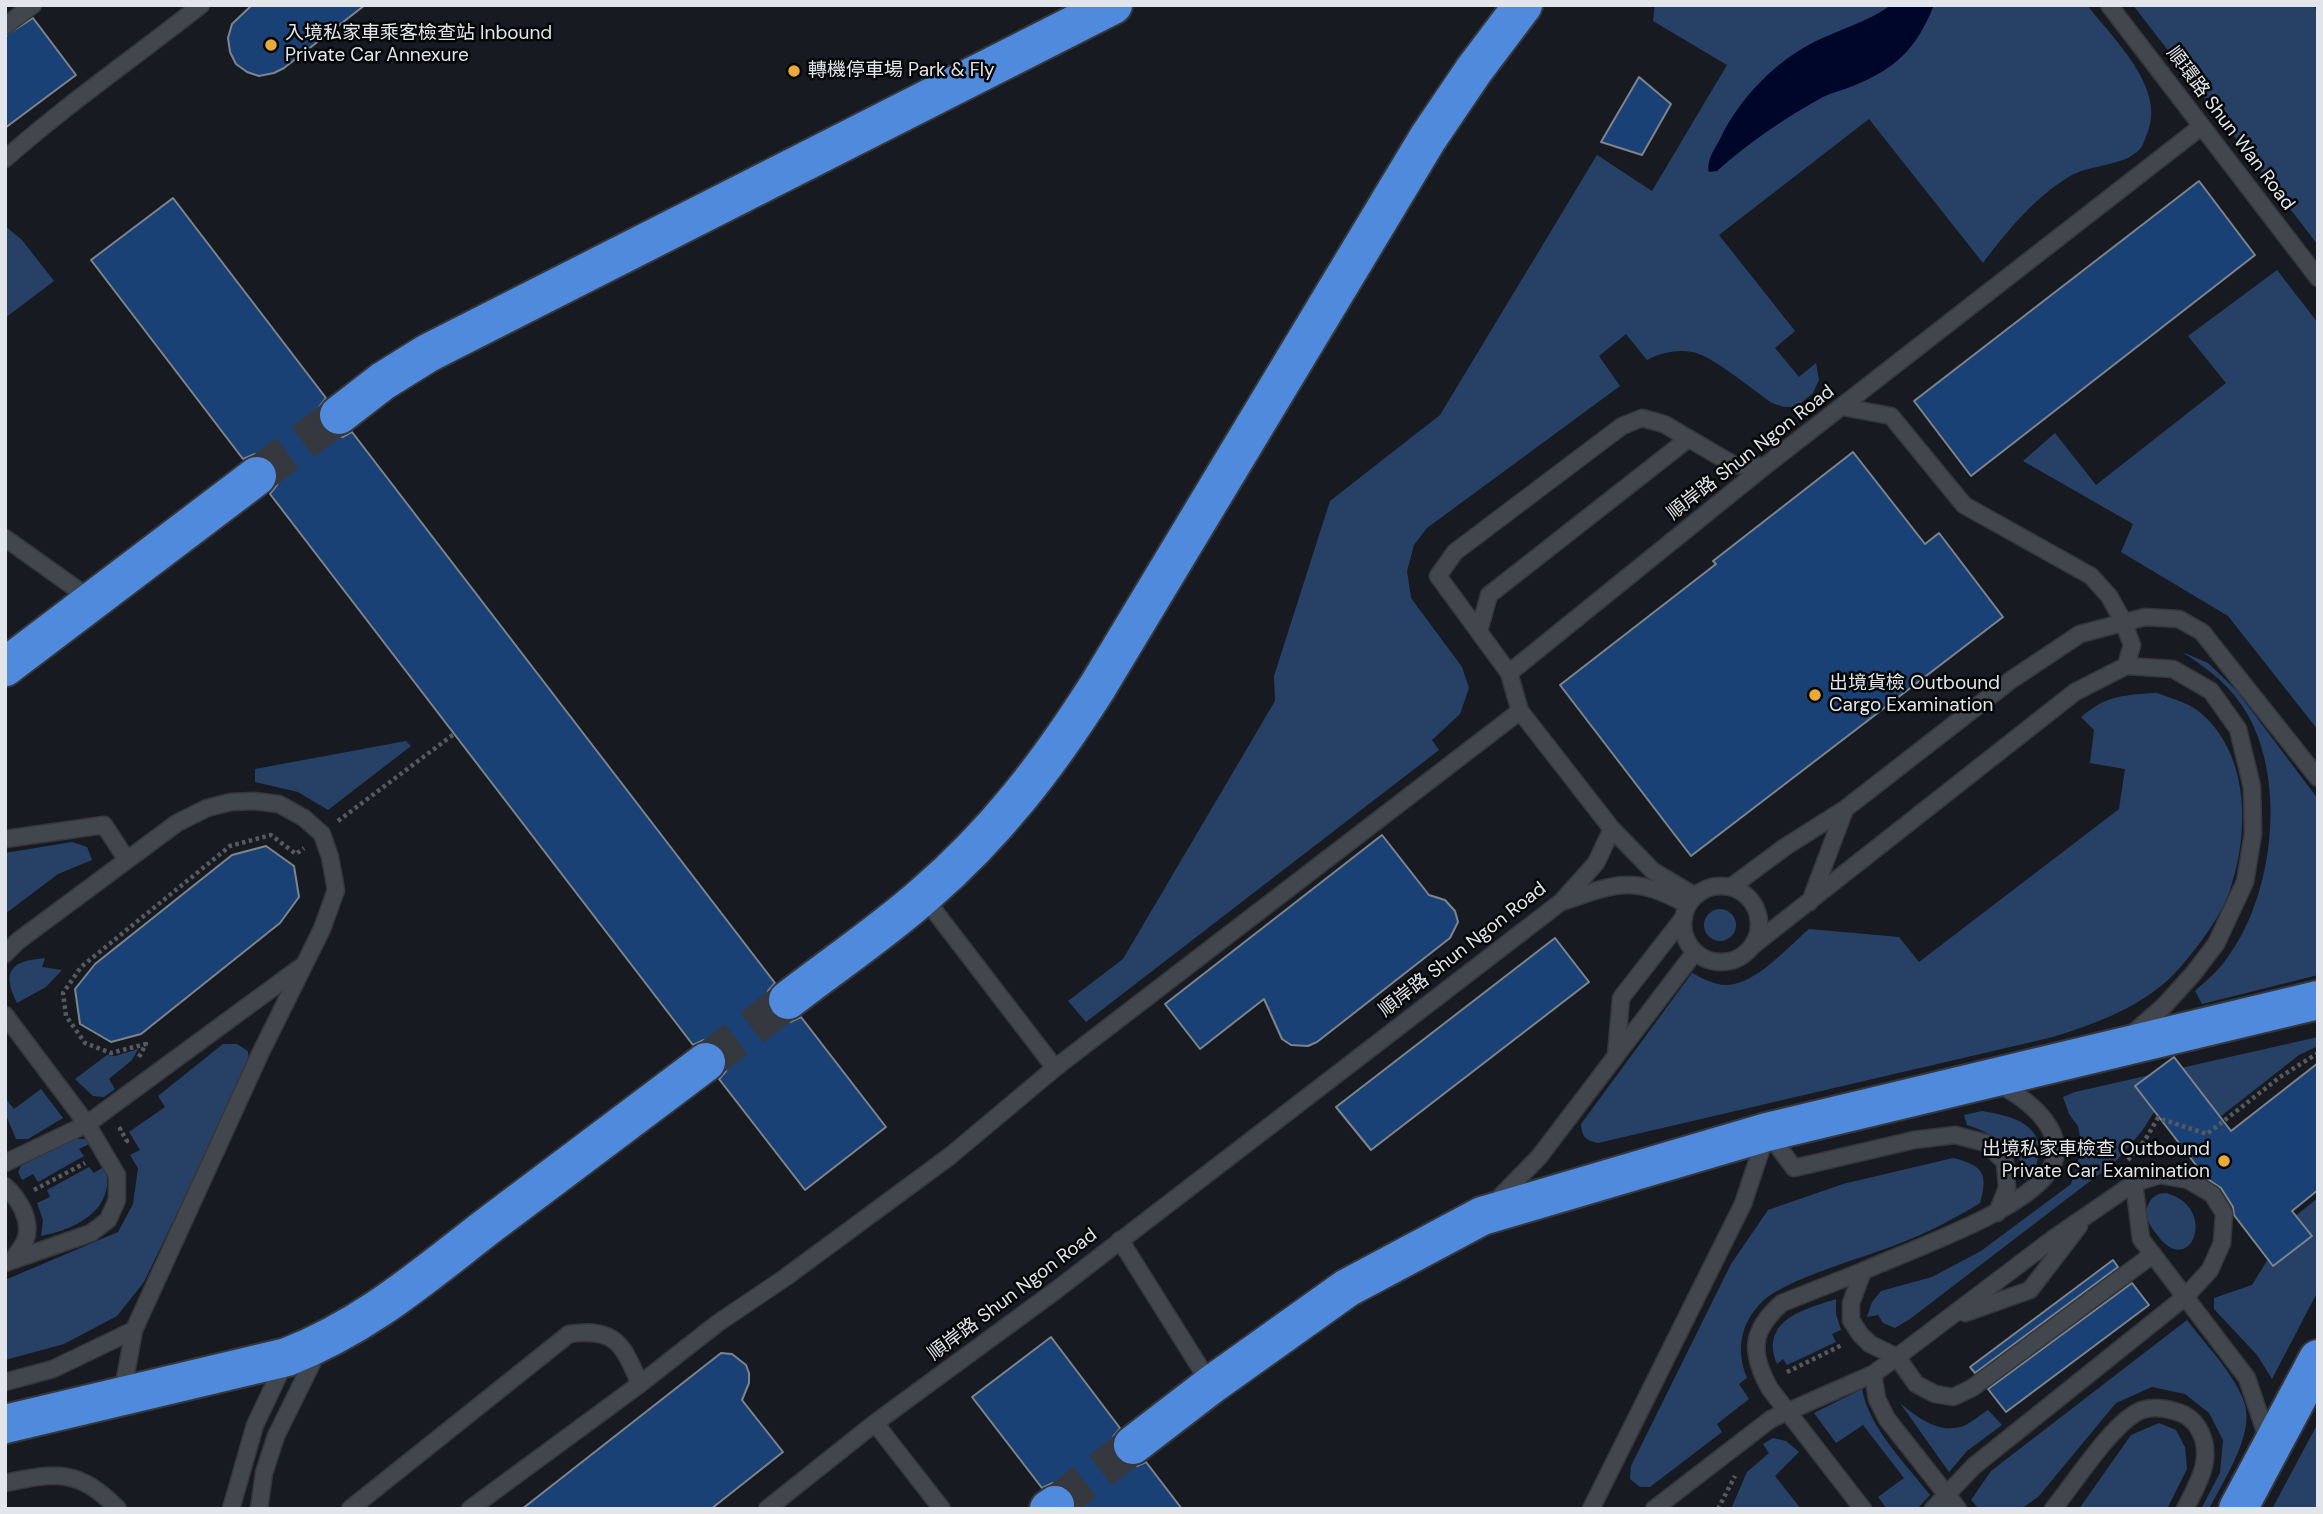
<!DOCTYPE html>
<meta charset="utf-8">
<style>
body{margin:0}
#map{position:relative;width:2323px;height:1514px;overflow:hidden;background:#171b21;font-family:"DM Sans",sans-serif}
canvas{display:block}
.frame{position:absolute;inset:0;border:7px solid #e2e5e9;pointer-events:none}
</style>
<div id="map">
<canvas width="2323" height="1514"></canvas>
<div class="frame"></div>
</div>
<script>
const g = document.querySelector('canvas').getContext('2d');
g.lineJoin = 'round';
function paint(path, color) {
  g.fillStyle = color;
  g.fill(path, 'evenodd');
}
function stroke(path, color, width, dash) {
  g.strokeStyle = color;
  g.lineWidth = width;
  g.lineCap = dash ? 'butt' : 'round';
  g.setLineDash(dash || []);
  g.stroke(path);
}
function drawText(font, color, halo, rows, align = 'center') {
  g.font = font + ' "DM Sans","Noto Sans TC",sans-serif';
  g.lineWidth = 5;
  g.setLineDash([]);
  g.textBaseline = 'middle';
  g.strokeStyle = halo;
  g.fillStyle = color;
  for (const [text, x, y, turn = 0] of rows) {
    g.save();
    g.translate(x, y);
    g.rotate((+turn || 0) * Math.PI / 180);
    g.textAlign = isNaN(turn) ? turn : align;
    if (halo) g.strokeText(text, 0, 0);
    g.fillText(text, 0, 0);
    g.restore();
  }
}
paint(new Path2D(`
 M 1655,5 L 2087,5 C 2113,39 2167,88 2147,134 C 2145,138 2143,146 2140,149 C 2123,167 2091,164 2070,176 C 2034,198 2008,230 1983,263 L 1869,119 L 1719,235 L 1795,331 L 1775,348 L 1799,377 L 1816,363 L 1819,380 L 1813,393 L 1796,407 L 1784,407 L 1772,403 C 1756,392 1715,359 1699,354 C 1682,348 1662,352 1647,360 L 1626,334 L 1599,356 L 1620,386 L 1427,528 L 1414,545 L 1407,571 L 1411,598 L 1462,667 L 1469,688 L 1460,714 L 1432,740 L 1439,750 L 1086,1022 L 1068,1001 L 1123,959 L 1275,701 L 1274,676 L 1330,501 L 1440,415 L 1597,155 L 1652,191 L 1727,65 L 1653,21 Z
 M 2133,5 L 2313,5 L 2318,12 L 2318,245 Z
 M 5,226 L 22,240 L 54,281 L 5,318 Z
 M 2277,270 L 2318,323 L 2318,730 L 2228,616 L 2121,552 L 2133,524 L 2023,461 L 2055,433 L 2096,485 L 2226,383 L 2188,336 Z
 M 2182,652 L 2208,663 L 2236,690 L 2318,799 L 2318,975 L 2202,1004 L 2195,991 C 2205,982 2217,972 2225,961 C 2275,897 2289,773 2241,704 C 2226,682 2204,666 2182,652 Z
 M 2157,693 C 2170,698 2186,702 2197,710 C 2251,752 2250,834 2229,893 C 2219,920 2194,952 2175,973 C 2142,1007 2097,1023 2053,1037 L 1598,1143 C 1585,1140 1582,1137 1581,1124 L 1692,973 C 1702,978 1716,986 1728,985 C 1757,983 1788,947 1809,929 L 1899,937 L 1919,962 L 2119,809 L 2125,769 L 2090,763 L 2094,730 L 2081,717 C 2107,695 2124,695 2157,693 Z
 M 406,741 L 411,746 L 328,810 L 298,792 L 255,782 L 255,769 Z
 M 72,842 L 87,847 L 92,860 L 58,874 L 5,914 L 5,853 Z
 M1704 925a16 16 0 1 1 32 0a16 16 0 1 1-32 0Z
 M 45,958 L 42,967 L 62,970 L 46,987 L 17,1003 C 0,969 13,961 45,958 Z
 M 2318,1037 L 2318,1046 L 2299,1055 L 2211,1124 L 2158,1106 L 2142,1131 L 2115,1162 L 1910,1319 L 1895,1328 L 1883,1323 L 1878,1315 L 1867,1317 L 1872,1302 L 1881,1291 L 1932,1277 L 1981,1251 L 2071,1184 L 2082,1148 L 2078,1126 L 2069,1114 L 2063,1097 L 2075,1092 Z
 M 223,1044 L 237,1044 L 248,1051 L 249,1063 L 144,1282 L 117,1316 L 64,1344 L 5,1360 L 5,1280 L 118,1232 L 133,1204 L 138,1168 L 130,1155 L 140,1150 L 129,1132 L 165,1107 L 158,1096 Z
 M 138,1049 L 132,1060 L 109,1079 L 115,1089 L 104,1097 L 93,1096 L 75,1079 L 107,1055 L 115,1056 Z
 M 41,1089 L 63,1118 L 28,1139 L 16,1139 L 5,1113 L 5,1098 L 14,1109 Z
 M 1982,1111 C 2004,1115 2035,1120 2039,1146 C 2040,1154 2036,1165 2034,1173 L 2024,1180 C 2023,1175 2023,1168 2021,1163 C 2012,1144 1986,1131 1967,1125 L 1964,1115 Z
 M 72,1139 L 86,1139 L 89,1144 L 79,1149 L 84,1156 L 38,1182 L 33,1174 L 22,1180 L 18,1172 L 21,1166 Z
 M 1953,1158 C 1982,1165 1989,1173 1980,1203 C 1954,1219 1927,1233 1898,1244 C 1864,1258 1783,1279 1760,1304 C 1740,1325 1736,1351 1747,1378 L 1739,1384 L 1749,1399 L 1717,1424 L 1722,1432 L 1650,1487 L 1640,1487 L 1630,1479 L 1631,1466 L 1731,1264 L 1768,1210 L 1843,1184 Z
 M 105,1166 C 117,1209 77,1229 41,1236 L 43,1220 L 37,1203 L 50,1197 L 47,1190 L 89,1167 L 94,1173 Z
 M 2166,1193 C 2220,1208 2190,1279 2158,1236 C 2153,1230 2149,1224 2146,1217 C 2146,1204 2152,1193 2166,1193 Z
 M 2318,1198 L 2318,1291 L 2272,1379 L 2257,1355 L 2214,1309 L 2214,1298 L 2252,1285 L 2268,1259 L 2271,1235 Z
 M 1836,1299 L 1836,1314 L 1841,1330 L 1832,1334 L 1836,1342 L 1787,1365 L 1783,1359 L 1777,1364 C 1759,1320 1805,1309 1836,1299 Z
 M 2187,1320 C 2205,1344 2241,1381 2246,1409 C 2251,1440 2222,1483 2209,1509 L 2201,1509 L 2220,1473 L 2223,1440 L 2209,1413 L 2185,1394 L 2152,1387 L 2116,1403 L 2038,1497 L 2021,1509 L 1979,1509 L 1971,1500 L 1991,1471 Z
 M 1862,1389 C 1869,1428 1906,1464 1930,1495 L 1917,1509 L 1887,1509 L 1878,1497 L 1904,1478 L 1863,1425 L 1836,1443 L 1814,1413 Z
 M 1900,1403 C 1917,1417 1937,1433 1960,1427 C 1969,1425 1980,1415 1988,1410 L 2002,1425 L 1967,1451 L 1949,1472 Z
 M 2159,1423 L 2176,1430 L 2185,1447 L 2187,1469 L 2167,1509 L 2079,1509 L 2131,1435 Z
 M 2318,1423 L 2318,1509 L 2272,1509 Z
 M 1773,1438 L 1786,1441 L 1799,1452 L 1775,1476 L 1801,1509 L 1731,1509 L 1747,1472 L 1769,1453 L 1763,1444 Z`), '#274166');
paint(new Path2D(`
 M 1891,5 L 1934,5 C 1916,49 1897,68 1853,86 C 1843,90 1833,92 1823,97 C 1785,118 1749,142 1717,171 L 1709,172 C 1706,160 1716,147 1721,137 C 1740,98 1775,62 1814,42 C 1840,29 1868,22 1891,5 Z`), '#00052a');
const building = new Path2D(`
 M 252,5 L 365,5 L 284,68 L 274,73 L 259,76 L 247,72 L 236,64 L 230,52 L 228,38 L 232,24 Z
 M 33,18 L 76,75 L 5,128 L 5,36 Z
 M 1639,77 L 1671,104 L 1642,155 L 1601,142 Z
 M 2199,181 L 2255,255 L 1971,476 L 1914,401 Z
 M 173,198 L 326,398 L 319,407 L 318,419 L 321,428 L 331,435 L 343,437 L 352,432 L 775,983 L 768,991 L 766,1002 L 771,1014 L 780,1020 L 790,1022 L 801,1017 L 886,1127 L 805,1190 L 719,1079 L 726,1071 L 728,1060 L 723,1048 L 715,1042 L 704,1040 L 693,1045 L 270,494 L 277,485 L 279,474 L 274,462 L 266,456 L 255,454 L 243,459 L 91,260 Z
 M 1853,452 L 1925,544 L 1939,533 L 2003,617 L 1691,856 L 1560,685 L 1716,564 L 1713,561 Z
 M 1382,835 L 1429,895 L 1445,900 L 1455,911 L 1458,922 L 1450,938 L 1317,1042 L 1308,1046 L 1291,1045 L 1282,1039 L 1264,999 L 1200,1049 L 1165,1004 Z
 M 266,846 L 294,866 L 299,897 L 280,923 L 141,1034 L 111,1042 L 80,1024 L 75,989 L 95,964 L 232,855 Z
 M 1555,938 L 1589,982 L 1371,1150 L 1336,1107 Z
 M 2174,1057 L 2231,1131 L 2318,1063 L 2318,1190 L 2292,1211 L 2312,1236 L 2273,1266 L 2234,1215 L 2233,1207 L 2221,1188 L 2206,1178 L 2135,1086 Z
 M 2113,1260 L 2118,1267 L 1975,1373 L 1970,1367 Z
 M 2132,1283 L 2149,1305 L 2006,1412 L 1988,1389 Z
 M 1051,1337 L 1120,1428 L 1113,1437 L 1111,1449 L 1115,1458 L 1125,1465 L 1137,1466 L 1146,1462 L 1182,1509 L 1076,1509 L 1074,1493 L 1065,1486 L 1053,1483 L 1042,1488 L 972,1397 Z
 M 721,1353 L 732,1354 L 746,1365 L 749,1373 L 749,1383 L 742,1400 L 783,1452 L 711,1509 L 522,1509 Z`);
paint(building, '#1a4176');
stroke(building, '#7e848b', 2);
stroke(new Path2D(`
 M 257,476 L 339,415
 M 706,1062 L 788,1000
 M 1055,1505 L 1133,1445`), '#35393f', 38, [38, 19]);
const lane = new Path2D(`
 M 2109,5 L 2318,278
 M 5,26 L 33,5
 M 5,159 C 67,104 135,57 201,5
 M 1843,407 L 1891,416 L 1964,505 L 2091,576 L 2109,596 L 2123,621 L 2132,645 L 2126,666
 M 5,538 L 92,600
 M 1479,631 L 1489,595 L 1688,439
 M 1509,673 L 1438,576 L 1455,552 L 1622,426 L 1642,418 L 1664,424 L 1734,465 L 1765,466
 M 5,839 L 104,825 L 127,860
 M1683 924a38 38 0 1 1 76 0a38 38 0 1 1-76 0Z
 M 1731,887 L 1785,847 L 1845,809 L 2011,680 L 2080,634 L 2145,617 L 2179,619 L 2202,632 L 2318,778
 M 923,896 L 1055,1068
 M 1695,896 L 1653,871 L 1612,829 L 1520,711 L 1509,673 L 1765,466 L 2202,126
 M 1565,901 C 1619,882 1635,876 1688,905
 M 1810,902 L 1845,809
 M 1751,947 L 2075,692 L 2126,666 L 2173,669 L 2211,691 L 2238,729 L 2252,787 L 2253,834 L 2245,882 L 2216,944 L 2193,974 L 2164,1006 L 2131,1035
 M 5,954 L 18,941 L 177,823 L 207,808 L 231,802 L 254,801 L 279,804 L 304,818 L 322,834 L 330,857 L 336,890 L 322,929 L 260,1054 L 134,1330 L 122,1395
 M 5,1015 L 87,1124 L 117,1175 L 117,1200 L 108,1220 L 91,1233 L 5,1263
 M 1616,1055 L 1621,998 L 1684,917
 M 1998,1084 C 2028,1099 2076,1136 2047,1174 C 2018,1213 1910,1250 1863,1271 L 1851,1303 L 1851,1320 L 1860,1334 L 1870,1344 L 1897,1357 L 1916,1384 L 1935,1394 L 1953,1397 L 1972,1388 L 2152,1255
 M 1767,1132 L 1794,1168 L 1914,1140 L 1955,1135 L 1986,1143 L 2005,1162 L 2007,1188 L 1997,1213
 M 5,1163 L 87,1124 L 301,967
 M 2134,1183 L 2141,1239 L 2247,1378 L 2269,1443
 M 5,1186 C 19,1199 33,1221 25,1241 C 22,1248 16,1254 13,1260
 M 1496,1201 L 1539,1157 L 1695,952
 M 1120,1240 L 1211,1385
 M 1863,1271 L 1782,1303 C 1750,1331 1750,1353 1770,1389 L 1863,1509
 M 1965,1313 L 2030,1290 L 2079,1226
 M 1873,1374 L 1877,1399 L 1887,1419 L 1958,1509
 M 5,1382 L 53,1369 L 134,1330
 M 875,1423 L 942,1509
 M 5,1483 C 57,1472 79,1469 118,1509
 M 231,1509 L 255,1425 L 285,1362
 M 259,1509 L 264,1473 L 276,1436 L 319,1349
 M 350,1509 L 569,1334 C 616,1327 623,1345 640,1384
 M 470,1509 L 640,1384 L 718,1323 L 786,1277 L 950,1156 L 1055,1068 L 1520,711
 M 767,1509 L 875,1423 L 1055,1291 L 1561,902 L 1596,863 L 1612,829
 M 1591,1509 L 1743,1204 L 1766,1135
 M 1654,1509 L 1771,1419 L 1873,1374 L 1897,1357 L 2054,1238 L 2134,1183 L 2160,1175 L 2188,1180 L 2212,1194 L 2224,1213 L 2222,1243 L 2210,1270 L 2185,1297 L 1974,1466 L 1933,1509
 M 2053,1509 C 2074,1484 2114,1420 2142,1410 C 2152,1407 2164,1408 2174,1411 C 2198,1416 2209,1441 2204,1465 C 2201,1480 2192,1495 2185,1509`);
const highway = new Path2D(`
 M 339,415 L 383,381 L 428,353 L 1113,5
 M 5,667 L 257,476
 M 788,1000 C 833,965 881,933 924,895 C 995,834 1048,765 1098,686 L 1428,138 L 1474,70 L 1523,5
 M 5,1424 L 287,1357 C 366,1326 422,1277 488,1226 C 561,1171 634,1117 706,1062
 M 1133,1445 L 1211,1385 L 1347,1288 L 1482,1216 L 1767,1132 L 2318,1000
 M 1049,1509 L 1055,1505
 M 2238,1509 L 2318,1359`);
stroke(lane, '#35373c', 19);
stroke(highway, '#35373c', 42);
stroke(new Path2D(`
 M 338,821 L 454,734
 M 139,1057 L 146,1044 L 111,1053 L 85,1043 L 66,1016 L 63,993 L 81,967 L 230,846 L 271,835 L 296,854 L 304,848
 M 122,1128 L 120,1129 L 127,1141 L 124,1142
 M 2128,1160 L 2145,1140 L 2158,1118 L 2207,1134 L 2280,1077 L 2318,1053
 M 34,1190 L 85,1163
 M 1787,1372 L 1842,1345
 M 1718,1509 L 1735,1476`), '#565a60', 4.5, [3.5, 3.5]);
stroke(lane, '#42474e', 16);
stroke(highway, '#4f8add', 38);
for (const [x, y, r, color] of [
 [271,45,7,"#eaaa39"],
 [794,71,7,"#eaaa39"],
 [1815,695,7,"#eaaa39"],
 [2224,1161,7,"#eaaa39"]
]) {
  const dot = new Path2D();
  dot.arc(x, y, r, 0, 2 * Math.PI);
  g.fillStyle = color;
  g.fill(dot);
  stroke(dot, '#050608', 2.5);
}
drawText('19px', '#e2e5e9', '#050608', [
 ["入境私家車乘客檢查站 Inbound",285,34],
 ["Private Car Annexure",285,56],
 ["轉機停車場 Park & Fly",808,71],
 ["出境貨檢 Outbound",1829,684],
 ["Cargo Examination",1829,706],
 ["出境私家車檢查 Outbound",2210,1150,"right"],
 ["Private Car Examination",2210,1172,"right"]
], 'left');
drawText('19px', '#e2e5e9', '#050608', [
 ["順環路 Shun Wan Road",2230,129,53],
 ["順岸路 Shun Ngon Road",1751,453,-38],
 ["順岸路 Shun Ngon Road",1463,950,-38],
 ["順岸路 Shun Ngon Road",1013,1295,-37]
]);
</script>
